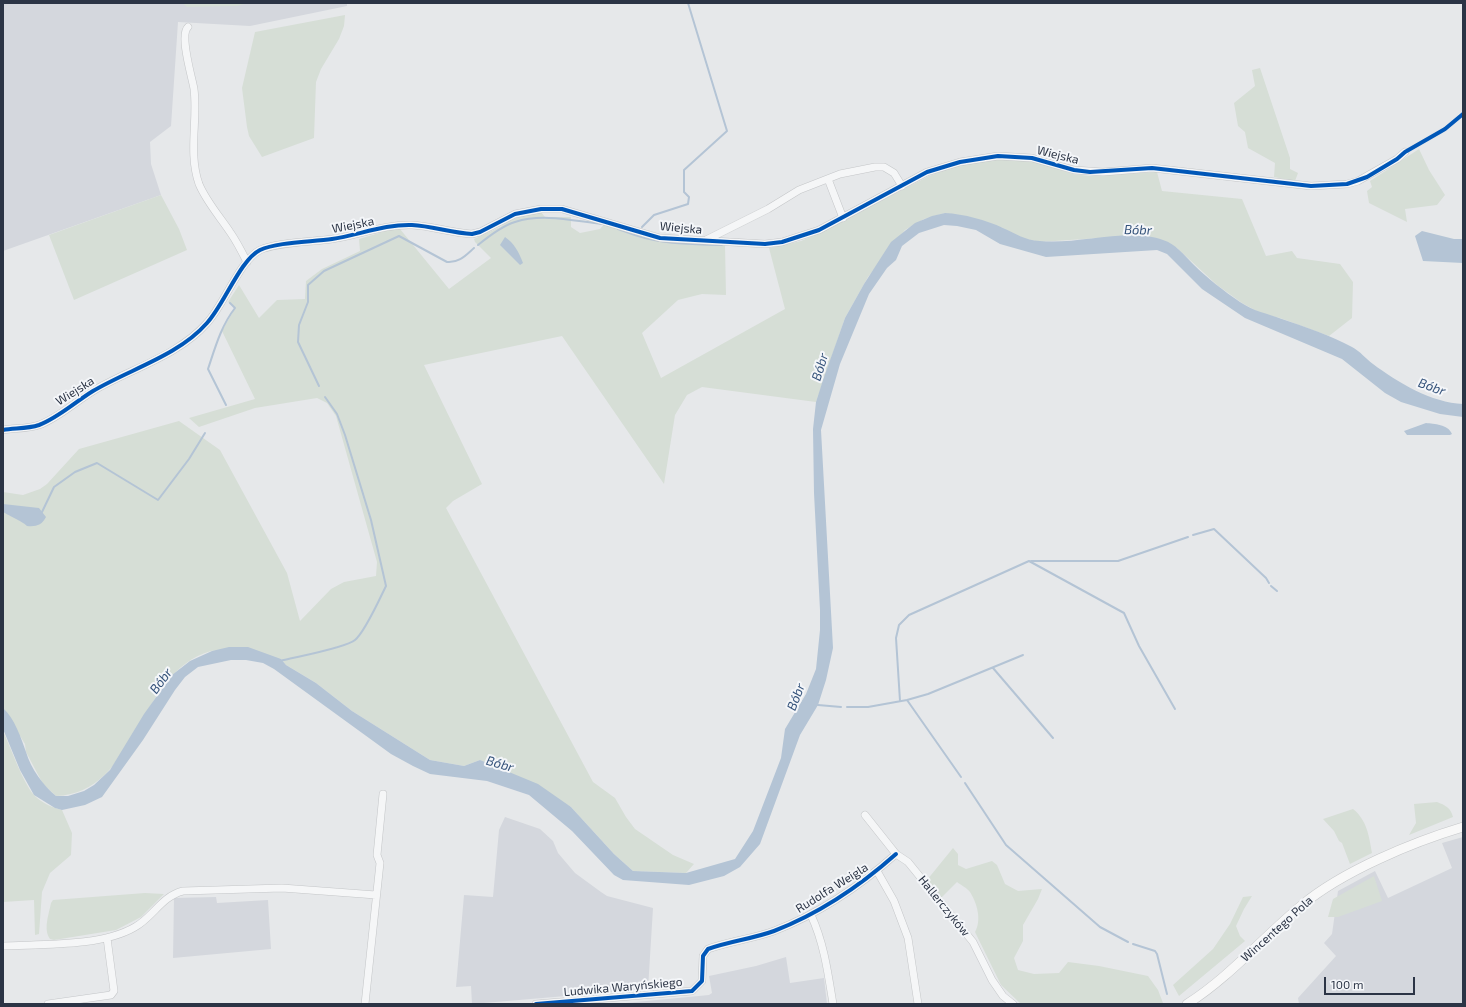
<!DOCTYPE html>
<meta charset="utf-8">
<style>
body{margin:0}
#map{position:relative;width:1466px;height:1007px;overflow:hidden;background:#e6e8ea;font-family:"Exo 2",sans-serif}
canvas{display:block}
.frame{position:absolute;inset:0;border:4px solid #2b3445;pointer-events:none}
.scale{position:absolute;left:1324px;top:977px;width:91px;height:18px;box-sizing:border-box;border:2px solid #2b3445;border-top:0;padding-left:5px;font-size:12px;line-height:14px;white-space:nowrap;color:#2b3445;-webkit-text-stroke:3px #f4f6f9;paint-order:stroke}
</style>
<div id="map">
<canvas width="1466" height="1007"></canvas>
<div class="frame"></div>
<div class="scale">100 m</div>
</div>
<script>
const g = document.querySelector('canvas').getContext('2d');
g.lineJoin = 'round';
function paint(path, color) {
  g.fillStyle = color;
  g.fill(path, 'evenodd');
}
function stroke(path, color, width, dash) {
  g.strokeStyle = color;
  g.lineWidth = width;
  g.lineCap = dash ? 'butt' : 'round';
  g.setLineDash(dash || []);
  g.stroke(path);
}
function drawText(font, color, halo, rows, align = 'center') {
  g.font = font + ' "Exo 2",sans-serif';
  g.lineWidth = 4;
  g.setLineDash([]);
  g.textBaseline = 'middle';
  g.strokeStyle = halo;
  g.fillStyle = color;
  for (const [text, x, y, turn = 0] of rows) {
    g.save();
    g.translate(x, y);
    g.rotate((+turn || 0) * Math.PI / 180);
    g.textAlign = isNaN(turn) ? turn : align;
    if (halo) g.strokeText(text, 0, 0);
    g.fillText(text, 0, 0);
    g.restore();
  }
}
paint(new Path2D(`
 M 3,3 L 182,3 L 222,6 L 248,3 L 347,3 L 347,6 L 250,26 L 178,22 L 171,126 L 150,142 L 151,164 L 161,195 L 3,251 Z
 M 505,817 L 540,829 L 553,841 L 558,853 L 575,873 L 601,892 L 607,896 L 653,908 L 648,989 L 472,1004 L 471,986 L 456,987 L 464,895 L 493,897 L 499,830 Z
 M 1463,837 L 1463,1004 L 1299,1004 L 1298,998 L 1336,956 L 1324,943 L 1332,934 L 1338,891 L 1375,871 L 1388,898 L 1452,868 L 1442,843 Z
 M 216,897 L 217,903 L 268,900 L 271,949 L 173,958 L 174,898 Z
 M 786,957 L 790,983 L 824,978 L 827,1004 L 615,1004 L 709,995 L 712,993 L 709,976 L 756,966 Z`), '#d4d7dd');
paint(new Path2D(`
 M 182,3 L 248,3 L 237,6 L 187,7 Z
 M 345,15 L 344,26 L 339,39 L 321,69 L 316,82 L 314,138 L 262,157 L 249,136 L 247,127 L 242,88 L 255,32 Z
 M 1260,68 L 1290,158 L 1290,169 L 1298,173 L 1295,181 L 1274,177 L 1275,163 L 1248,148 L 1245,132 L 1238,126 L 1234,103 L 1255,86 L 1252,70 Z
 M 1419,149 L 1429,170 L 1445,195 L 1437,205 L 1405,209 L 1407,222 L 1369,203 L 1367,191 L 1372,187 L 1370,181 Z
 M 998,159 L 1017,159 L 1036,162 L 1073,174 L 1090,176 L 1157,172 L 1162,191 L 1242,199 L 1266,256 L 1292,251 L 1297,258 L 1340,264 L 1353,282 L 1352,318 L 1329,336 L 1280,318 L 1262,314 L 1242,303 L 1217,285 L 1177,248 L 1151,237 L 1129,236 L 1040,242 L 1020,238 L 1003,228 L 945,213 L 924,219 L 905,230 L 868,277 L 845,318 L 816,402 L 702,387 L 687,395 L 675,415 L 664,484 L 562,336 L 424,365 L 482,484 L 453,501 L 446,508 L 593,782 L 615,798 L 626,817 L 635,829 L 673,855 L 694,864 L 686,873 L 633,871 L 614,854 L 571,807 L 480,760 L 464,766 L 430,760 L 352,711 L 316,683 L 286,665 L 281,659 C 268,657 220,649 211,651 C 136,672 139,793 56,796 L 43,784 L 26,752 L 25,744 L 3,708 L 3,492 L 23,495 L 40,489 L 47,484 L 79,449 L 179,421 L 220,450 L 287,573 L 300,621 L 331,589 L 344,582 L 376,576 L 377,562 L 336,416 L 327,403 L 317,398 L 255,408 L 199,427 L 189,418 L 255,399 L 222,331 L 235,308 L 228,302 L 239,285 L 259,318 L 277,300 L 305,299 L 306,281 L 322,269 L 360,251 L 359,239 L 389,230 L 400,229 L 449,289 L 491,258 L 475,242 L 474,239 L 500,227 L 511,219 L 541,212 L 545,217 L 571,217 L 571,227 L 580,233 L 600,229 L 605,223 L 658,240 L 725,245 L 726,295 L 702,294 L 678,300 L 642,333 L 661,378 L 785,309 L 769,248 L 801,241 L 815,235 L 929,176 L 961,164 Z
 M 161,195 L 179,229 L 187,250 L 74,300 L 49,235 Z
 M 3,731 C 11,748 23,783 34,795 C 40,802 53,808 62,810 L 72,833 L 71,855 L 50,873 L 42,892 L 39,934 L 35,935 L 34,900 L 3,902 Z
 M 1437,802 C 1445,805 1451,808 1453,817 L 1409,835 L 1416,823 L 1414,804 Z
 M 1353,809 C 1367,820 1369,836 1372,853 L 1350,864 L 1342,843 L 1339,841 L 1334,831 L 1323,819 Z
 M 953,848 L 958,854 L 958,865 L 966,869 L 992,861 L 997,865 L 1005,884 L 1018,891 L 1042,889 L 1038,899 L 1023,925 L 1023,941 L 1014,958 L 1018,970 L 1034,974 L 1059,973 L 1068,962 L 1099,966 L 1148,976 L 1158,990 L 1163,1003 L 1160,1004 L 1021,1004 L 1001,985 L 975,932 C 982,920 977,903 970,892 C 967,888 961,885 957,882 L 941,898 L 927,880 Z
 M 1374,876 L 1382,901 L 1338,917 L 1328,917 L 1333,899 Z
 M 145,893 L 164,894 L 141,917 L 116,930 L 54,940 L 50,939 C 43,929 49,914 51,903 L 53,900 Z
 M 1252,896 L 1244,909 L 1236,926 L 1240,936 L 1245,941 L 1179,996 L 1173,985 L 1213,949 L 1230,924 L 1243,897 Z`), '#d6ded6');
paint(new Path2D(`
 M 945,213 C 964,214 986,220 1003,228 C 1017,234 1024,240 1040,241 C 1077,245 1129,227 1163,240 C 1176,244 1184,255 1193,264 C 1207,278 1224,291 1240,302 C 1255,312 1266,313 1282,319 C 1305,327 1330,335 1352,347 C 1360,351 1366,359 1373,364 C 1397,382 1432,403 1463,404 L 1463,417 L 1440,414 L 1401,402 L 1385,393 L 1342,359 L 1245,318 L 1202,289 L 1167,254 L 1157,250 L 1046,257 L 1000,244 L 976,230 L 957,226 L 944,225 L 919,233 L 902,246 L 896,260 L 887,268 L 869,294 L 840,364 L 821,430 L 833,648 L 826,680 L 818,705 L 800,735 L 760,844 L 740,867 L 724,876 L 689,885 L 623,880 L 614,875 L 572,831 L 529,795 L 487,781 L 430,774 L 413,766 L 391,754 L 274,669 L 263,663 L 246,660 L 231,660 L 198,667 L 185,677 L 175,690 L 143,740 L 102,797 L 85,805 L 62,810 L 55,808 L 34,795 L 20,770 L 3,729 L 3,708 C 15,719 21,738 26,752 C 31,769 43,785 56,796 L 68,796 L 84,791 L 94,785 L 110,770 L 144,714 L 172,675 L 190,661 L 212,651 L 229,647 L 248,647 L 281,659 L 286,665 L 316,683 L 352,711 L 430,760 L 464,766 L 480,760 L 538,784 L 571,807 L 614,854 L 633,871 L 686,873 L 735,859 L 753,831 L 781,758 L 785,729 L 806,694 L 816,669 L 820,630 L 820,610 L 814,493 L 813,429 L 816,402 L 823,380 L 845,318 L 864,284 L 891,242 L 915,223 L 932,216 Z
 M 1422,231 L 1454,239 L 1463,239 L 1463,263 L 1423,261 L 1415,236 Z
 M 505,237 C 514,243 519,252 523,263 L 520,265 L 500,245 Z
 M 1426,423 C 1434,424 1448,424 1452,434 L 1450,435 L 1407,435 L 1404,431 Z
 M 3,504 L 39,508 L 46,517 C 42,525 36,527 27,526 C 25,523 8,515 3,512 Z`), '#b4c4d5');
stroke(new Path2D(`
 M 642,227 L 654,215 L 688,204 L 689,197 L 684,192 L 684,170 L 727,131 L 688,3
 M 618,229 L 635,235 L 637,233
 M 635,235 C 666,245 691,244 722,245
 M 478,245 C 489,236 502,226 515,222 C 543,213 574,221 602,224
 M 319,386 L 298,342 L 299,325 L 308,302 L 308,285 L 324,271 L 399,236 L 447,262 C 459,263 465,256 474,248
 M 226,405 L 208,369 C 215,348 221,326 235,308 L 230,303
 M 42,512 L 54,487 L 75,472 L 97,463 L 158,500 L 189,459 L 205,433
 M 1193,535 L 1214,529 L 1266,578 L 1269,583
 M 1031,561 L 1118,561 L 1188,537
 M 1271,586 L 1277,591
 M 280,661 C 295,657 346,648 355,640 C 365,632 380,598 386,586 L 371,520 L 345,435 L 337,414 L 325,397
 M 993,668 L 1053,738
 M 907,700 L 928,694 L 1023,655
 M 900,701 L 896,638 L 899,625 L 909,615 L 1029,561 L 1124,613 L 1139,646 L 1175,709
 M 818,705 L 841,707
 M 847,707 L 868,707 L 907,700 L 961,777
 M 965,783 L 1006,845 L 1100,927 L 1128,942
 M 1133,944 L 1155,951 L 1157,954 L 1167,994`), '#b4c4d5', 2);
const street = new Path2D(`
 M 188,27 C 179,35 192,77 194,89 C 198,120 188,153 199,184 C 206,201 220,217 230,232 C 237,242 242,252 247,262
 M 828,179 L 843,218
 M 706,240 L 768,209 L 799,190 L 840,174 L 875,167 L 884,167 L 894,173 L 902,186
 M 3,430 C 15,428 27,429 39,425 C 58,418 75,402 93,391 C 130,369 178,356 207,323 C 224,305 240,260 260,250 C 277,242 312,242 332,239 C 358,235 386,224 412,225 C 432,226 452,233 472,234 L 480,232 L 515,214 L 541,209 L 562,209 L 660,238 L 765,244 L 782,242 L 819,230 L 927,172 L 960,162 L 998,156 L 1032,158 L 1074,170 L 1103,172 L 1152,168 L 1311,186 L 1347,184 L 1358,181 L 1397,159 L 1405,152
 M 865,815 L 896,854 L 908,862 L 973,942 L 992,980 L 1003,996 L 1013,1004
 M 877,871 L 894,901 L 908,938 L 918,1004
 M 811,915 C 824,943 828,973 833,1004
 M 3,946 C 41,944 101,947 135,927 C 153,917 162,896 183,891 L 282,888 L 376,895
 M 48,1004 L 111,995 L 114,991 L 107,938
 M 365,1004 L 380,863 L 377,855 L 383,794
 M 536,1004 L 692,991 L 702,981 L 703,956 L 708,949 C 730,941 752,939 774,931 C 818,914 860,886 896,854`);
const secondary = new Path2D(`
 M 1187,1004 C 1230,977 1263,937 1302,905 C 1343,871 1413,842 1463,827`);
stroke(street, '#c4c6c8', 8);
stroke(secondary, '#c4c6c8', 10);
stroke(street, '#f5f6f7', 7);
stroke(secondary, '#f8f8f8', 9);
stroke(new Path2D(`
 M 3,430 C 15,428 27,429 39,425 C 58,418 75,402 93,391 C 130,369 178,356 207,323 C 224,305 240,260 260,250 C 277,242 312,242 332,239 C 358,235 386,224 412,225 C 432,226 452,233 472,234 L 480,232 L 515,214 L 541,209 L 562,209 L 660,238 L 765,244 L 782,242 L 819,230 L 927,172 L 960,162 L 998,156 L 1032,158 L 1074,170 L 1090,172 L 1152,168 L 1311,186 L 1347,184 L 1367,177 L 1397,159 L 1405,152 L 1445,129 L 1463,114
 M 536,1004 L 692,991 L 702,981 L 703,956 L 708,949 C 730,941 752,939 774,931 C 818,914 860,886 896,854`), '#0057b8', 4);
drawText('12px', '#2b3445', '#f4f6f9', [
 ["Wiejska",1058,155,14],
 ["Wiejska",353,225,-11],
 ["Wiejska",681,228,5],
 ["Wiejska",75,391,-32],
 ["Rudolfa Weigla",832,888,-32],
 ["Hallerczyków",944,906,51],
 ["Wincentego Pola",1277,929,-42],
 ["Ludwika Waryńskiego",623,987,-5]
]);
drawText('italic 13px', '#34527a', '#f4f6f9', [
 ["Bóbr",1138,230,1],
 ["Bóbr",820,367,-73],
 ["Bóbr",1432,387,20],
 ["Bóbr",161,681,-54],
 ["Bóbr",796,697,-69],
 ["Bóbr",500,764,16]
]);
</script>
